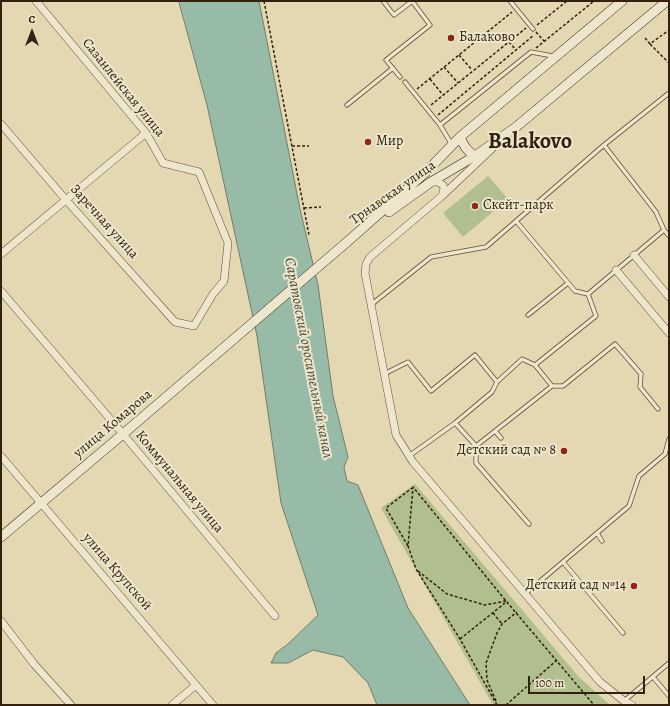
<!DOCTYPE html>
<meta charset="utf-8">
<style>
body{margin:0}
#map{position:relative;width:670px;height:706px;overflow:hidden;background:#e4d8b2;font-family:Alegreya,serif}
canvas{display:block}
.frame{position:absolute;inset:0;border:2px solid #32210d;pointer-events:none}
.north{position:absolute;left:12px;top:12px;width:40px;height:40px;-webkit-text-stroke:3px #ede6cd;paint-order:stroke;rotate:0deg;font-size:11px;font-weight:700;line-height:16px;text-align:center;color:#32210d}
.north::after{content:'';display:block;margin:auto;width:14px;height:18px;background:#32210d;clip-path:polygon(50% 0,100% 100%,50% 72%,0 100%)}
.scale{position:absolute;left:528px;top:676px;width:117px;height:18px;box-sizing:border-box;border:2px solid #32210d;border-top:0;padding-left:5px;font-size:12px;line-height:14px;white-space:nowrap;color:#32210d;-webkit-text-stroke:3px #ede6cd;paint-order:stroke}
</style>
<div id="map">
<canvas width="670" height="706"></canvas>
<div class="frame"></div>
<div class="north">С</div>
<div class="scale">100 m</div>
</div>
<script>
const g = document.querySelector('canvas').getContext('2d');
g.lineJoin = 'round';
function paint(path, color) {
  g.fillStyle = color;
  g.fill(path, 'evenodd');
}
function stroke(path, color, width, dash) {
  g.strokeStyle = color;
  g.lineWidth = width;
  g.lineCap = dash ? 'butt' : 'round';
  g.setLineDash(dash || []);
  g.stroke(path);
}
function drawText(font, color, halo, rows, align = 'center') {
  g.font = font + ' Alegreya,serif';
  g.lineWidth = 4;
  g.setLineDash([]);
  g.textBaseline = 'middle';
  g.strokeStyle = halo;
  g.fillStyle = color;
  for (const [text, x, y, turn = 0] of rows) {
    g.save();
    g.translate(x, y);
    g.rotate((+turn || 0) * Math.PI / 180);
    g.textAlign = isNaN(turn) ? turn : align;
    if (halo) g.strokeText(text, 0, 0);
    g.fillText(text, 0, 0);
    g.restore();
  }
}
paint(new Path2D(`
 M 488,176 L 508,199 L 463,237 L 443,213 Z
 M 415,484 L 579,677 L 610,705 L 493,705 L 381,508 Z`), '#b1bf8e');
const water = new Path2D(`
 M 179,1 L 259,1 L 300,209 L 318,285 L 333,396 L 348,457 L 344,467 L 347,481 L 358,485 L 408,608 L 470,705 L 377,705 L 368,683 L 343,657 L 313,650 L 288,663 L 271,663 L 276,653 L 288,644 L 318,615 L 281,503 L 257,336 L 207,105 Z`);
paint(water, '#97bba7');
stroke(water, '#6f7d69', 1);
const lane = new Path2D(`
 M 383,1 L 394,15 L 411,2
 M 510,1 L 533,29
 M 400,77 L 386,60 L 430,25 L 412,1
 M 405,82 L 440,125
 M 347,105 L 393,68
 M 452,145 L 440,125 L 531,52 L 553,56
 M 604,145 L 656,212 L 664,230
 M 516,221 L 575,291 L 588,294
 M 372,304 L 431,257 L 486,247 L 604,145 L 669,93
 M 528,315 L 568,283
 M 535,365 L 552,386
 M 384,374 L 408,362 L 431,391 L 475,355 L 497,382
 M 455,423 L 476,446 L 495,431 L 501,438
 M 495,431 L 552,386 L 563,386 L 615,344 L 641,374 L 640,387 L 658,409
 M 476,446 L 476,463 L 529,524
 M 409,456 L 455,423 L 492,392 L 497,382 L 522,359 L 535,365 L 596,316 L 588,294 L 664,230 L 669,236
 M 597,533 L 602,541
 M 563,562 L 623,633
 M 525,594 L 629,506 L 639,476 L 665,454 L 669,439
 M 653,677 L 669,696
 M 624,701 L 669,663`);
const street = new Path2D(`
 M 1,124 L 66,200 L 175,322 L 194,326 L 213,294 L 224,281 L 228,243 L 199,172 L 163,163 L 146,133 L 36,1
 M 498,143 L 442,196 L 370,257 L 366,264 L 365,273 L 396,435 L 413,462 L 600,682 L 624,701 L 632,705
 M 431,182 L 438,182 L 443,185 L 444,189 L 442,196
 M 1,254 L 146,133
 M 634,255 L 669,297
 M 616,270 L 669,333
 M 1,291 L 123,434 L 275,616
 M 1,456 L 213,705
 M 1,621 L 34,664 L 71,705
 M 172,705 L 196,685`);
const secondary = new Path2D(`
 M 460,137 C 464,146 467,151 475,156
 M 389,212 L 431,182 L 475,156 L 516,127 L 667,1
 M 1,537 L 123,434 L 347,242 L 425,173 L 460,137 L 622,1`);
stroke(lane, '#5e4f36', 5);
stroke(street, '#5e4f36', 8);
stroke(secondary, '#32210d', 10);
stroke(new Path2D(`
 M 264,1 L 309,235
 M 537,25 L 567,1
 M 536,32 L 544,41
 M 645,38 L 650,44 L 669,30
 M 509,42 L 515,49
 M 650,44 L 669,63
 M 536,48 L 594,1
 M 459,55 L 472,70
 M 444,67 L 458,83
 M 430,79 L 443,95
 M 417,89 L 512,12
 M 431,105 L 526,28
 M 438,115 L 534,35
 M 292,146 L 309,146
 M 304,208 L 321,207
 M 408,546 L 386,508 L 412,488
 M 418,571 L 447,594 L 485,605 L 506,601
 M 493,613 L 502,624
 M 460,639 L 505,603
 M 496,701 L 487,680 L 486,663 L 497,633 L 502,624 L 517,612
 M 497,705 L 460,639 L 416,569 L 408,546 L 413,487 L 506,601 L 594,705
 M 506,705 L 557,660`), '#32210d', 1.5, [3, 2]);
stroke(lane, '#ede6cd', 3.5);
stroke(street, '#ede6cd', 7);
stroke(secondary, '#ede6cd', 9);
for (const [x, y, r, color] of [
 [451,38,4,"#8f2418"],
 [368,142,4,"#8f2418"],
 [475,206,4,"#8f2418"],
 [564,451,4,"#8f2418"],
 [634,586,4,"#8f2418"]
]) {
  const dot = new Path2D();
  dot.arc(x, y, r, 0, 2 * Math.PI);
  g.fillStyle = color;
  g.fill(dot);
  stroke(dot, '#ede6cd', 1.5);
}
drawText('14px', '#32210d', '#ede6cd', [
 ["Балаково",459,38],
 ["Мир",376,142],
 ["Скейт-парк",483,206],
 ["Детский сад № 8",556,451,"right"],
 ["Детский сад №14",626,586,"right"]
], 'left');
drawText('14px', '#32210d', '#ede6cd', [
 ["Сазанлейская улица",123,88,51],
 ["Трнавская улица",393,193,-35],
 ["Заречная улица",104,222,48],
 ["улица Комарова",113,424,-40],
 ["Коммунальная улица",179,482,50],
 ["улица Крупской",117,572,49]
]);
drawText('italic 15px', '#504f3b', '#ede6cd', [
 ["Саратовский оросительный канал",308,358,79]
]);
drawText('bold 22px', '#32210d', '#ede6cd', [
 ["Balakovo",530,143]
]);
</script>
